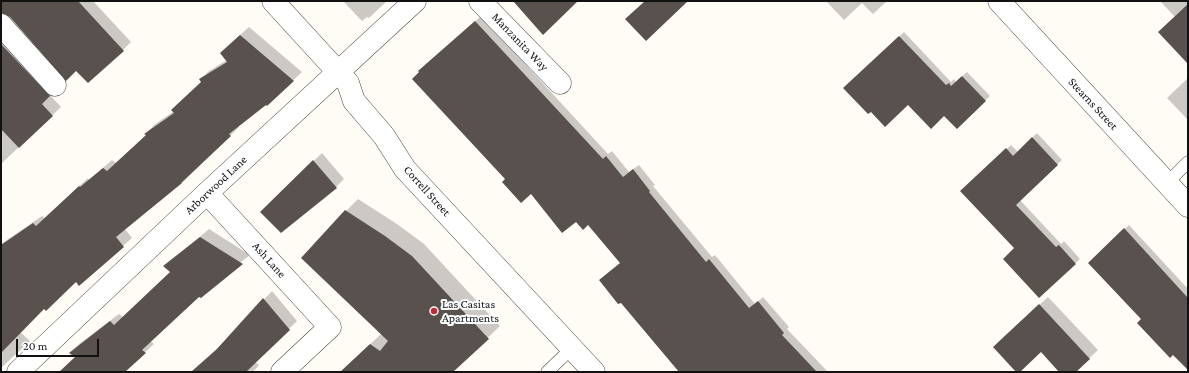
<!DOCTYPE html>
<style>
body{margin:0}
#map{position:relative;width:1189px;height:373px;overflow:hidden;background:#fffcf5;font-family:"Crimson Pro",serif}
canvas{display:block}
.frame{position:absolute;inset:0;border:2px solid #111;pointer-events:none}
.scale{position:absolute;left:16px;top:339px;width:83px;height:18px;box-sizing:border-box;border:2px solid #111;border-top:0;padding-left:5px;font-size:12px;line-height:14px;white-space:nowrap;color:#111;-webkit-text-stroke:3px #fff;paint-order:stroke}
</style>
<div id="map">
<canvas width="1189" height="373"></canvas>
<div class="frame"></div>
<div class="scale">20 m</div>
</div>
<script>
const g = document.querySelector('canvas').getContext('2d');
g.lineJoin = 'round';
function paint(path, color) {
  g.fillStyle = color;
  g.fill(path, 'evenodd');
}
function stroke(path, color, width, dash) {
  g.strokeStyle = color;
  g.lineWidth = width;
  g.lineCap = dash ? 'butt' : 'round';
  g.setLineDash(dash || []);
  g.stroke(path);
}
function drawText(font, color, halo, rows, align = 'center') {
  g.font = font + ' "Crimson Pro",serif';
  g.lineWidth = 4;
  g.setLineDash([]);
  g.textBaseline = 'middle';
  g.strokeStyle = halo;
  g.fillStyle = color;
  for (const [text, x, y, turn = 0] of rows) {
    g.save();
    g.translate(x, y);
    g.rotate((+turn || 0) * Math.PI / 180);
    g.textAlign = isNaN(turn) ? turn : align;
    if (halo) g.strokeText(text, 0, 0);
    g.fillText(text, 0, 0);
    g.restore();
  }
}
paint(new Path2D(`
 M 14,1 L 93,1 L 131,42 L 123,50 L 76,70 Z
 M 343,1 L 387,1 L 369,18 L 367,17 L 362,21 Z
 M 826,1 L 887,1 L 873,14 L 862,3 L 844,20 Z
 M 1160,1 L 1188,1 L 1188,62 L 1175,17 Z
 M 481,16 L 608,154 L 612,151 L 629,172 L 639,165 L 655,185 L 653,186 L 712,257 L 715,255 L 755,304 L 763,297 L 789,327 L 787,329 L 828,372 L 685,372 L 621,263 L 588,224 L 577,221 L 506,179 L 420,72 L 425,65 Z
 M 1,26 L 57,87 L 50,95 L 61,107 L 1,164 Z
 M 249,27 L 302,72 L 267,105 L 266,104 L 238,126 L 239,127 L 182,183 L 125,229 L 132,238 L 123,246 L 44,307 L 20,332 L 30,341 L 1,368 L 1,244 L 42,216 L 45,218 L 88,178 L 89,180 L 112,160 L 116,163 L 147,135 L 146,134 L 154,125 L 174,111 L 202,82 L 200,80 L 209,71 L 227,60 L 229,45 Z
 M 904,32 L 951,82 L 954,79 L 956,82 L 967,72 L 990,96 L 957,128 L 945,114 L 908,104 L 871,110 L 845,88 Z
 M 1188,78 L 1188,120 L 1167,98 Z
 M 1037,133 L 1062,160 L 1020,200 L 1061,244 L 1064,241 L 1080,259 L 1039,297 L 1015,248 L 962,191 L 1011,145 L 1018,152 Z
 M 322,153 L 344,179 L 336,187 L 261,212 Z
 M 358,199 L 397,224 L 424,244 L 500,326 L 452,372 L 341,372 L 381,334 L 346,211 Z
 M 1129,225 L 1188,289 L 1188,369 L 1089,263 Z
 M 209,229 L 250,255 L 199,295 L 150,341 L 154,344 L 124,372 L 60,372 L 76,357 L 71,352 L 79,344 L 119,314 L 123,317 L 171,272 L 165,266 Z
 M 272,291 L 297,321 L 255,362 L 259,365 L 253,372 L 191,372 L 222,344 Z
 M 1048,297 L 1098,350 L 1075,372 L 1061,372 L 1041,351 L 1017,372 L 1002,339 Z`), '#0003');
paint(new Path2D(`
 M 1,1 L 78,1 L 124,51 L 88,83 L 76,71 L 66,81 L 10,17 L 1,13 Z
 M 513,1 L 578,1 L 543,35 Z
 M 645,1 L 688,1 L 646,41 L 625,19 Z
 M 1188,4 L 1188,64 L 1158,32 Z
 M 475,21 L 603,159 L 606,156 L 623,177 L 633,169 L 650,191 L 649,192 L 706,262 L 709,259 L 749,308 L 758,301 L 784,333 L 782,335 L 817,372 L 679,372 L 621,303 L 618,304 L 599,280 L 620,263 L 588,225 L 583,230 L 576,222 L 562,233 L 531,194 L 521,203 L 502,182 L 505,179 L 412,79 L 419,72 L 418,71 Z
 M 240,35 L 294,81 L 267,106 L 266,105 L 229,134 L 231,136 L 181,183 L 182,183 L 116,237 L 124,247 L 79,286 L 76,282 L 46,311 L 44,309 L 1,353 L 1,245 L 33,223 L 36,226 L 79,186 L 80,187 L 103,168 L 107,171 L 146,135 L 144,134 L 174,113 L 171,110 L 201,82 L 199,79 L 227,62 L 220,53 Z
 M 899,36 L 946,85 L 949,83 L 951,86 L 962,76 L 986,101 L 957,129 L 944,116 L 931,129 L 908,105 L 885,127 L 871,112 L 868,114 L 843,88 Z
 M 1,44 L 50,96 L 42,104 L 53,116 L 19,148 L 1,129 Z
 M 1032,137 L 1058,165 L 1016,205 L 1056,247 L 1059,245 L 1076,264 L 1039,298 L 1003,259 L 1014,248 L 960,191 L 1006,148 L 1013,156 Z
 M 313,160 L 337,188 L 281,233 L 260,212 Z
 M 345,210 L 385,236 L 412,256 L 489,339 L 453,372 L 340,372 L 370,344 L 380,351 L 388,341 L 301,258 Z
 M 1124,228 L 1188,298 L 1188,370 L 1173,355 L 1170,358 L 1137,323 L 1141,319 L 1088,263 Z
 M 200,237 L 243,264 L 201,298 L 199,297 L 142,350 L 146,353 L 125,372 L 59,372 L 75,357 L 69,353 L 110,321 L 114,325 L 170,272 L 163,266 Z
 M 263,298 L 290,330 L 246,372 L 191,372 L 216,350 Z
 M 1039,304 L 1090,359 L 1076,372 L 1059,372 L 1041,352 L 1020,372 L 1016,372 L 993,347 Z`), '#59514d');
const lane = new Path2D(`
 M 1167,183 L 1188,162
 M 547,372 L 572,348`);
const street = new Path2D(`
 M 273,1 L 348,83 L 354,101 L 384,136 L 405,169 L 594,372
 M 480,1 L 560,83
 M 999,1 L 1188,206
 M 1,25 L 55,85
 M 207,193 L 330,327 L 282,372
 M 18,372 L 207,193 L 415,1`);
stroke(lane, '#444', 13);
stroke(street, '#444', 23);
stroke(lane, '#fff', 12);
stroke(street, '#fff', 22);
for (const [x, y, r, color] of [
 [434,311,4,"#bf2a36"]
]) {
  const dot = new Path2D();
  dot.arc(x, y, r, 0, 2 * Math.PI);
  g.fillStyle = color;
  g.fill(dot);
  stroke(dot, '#fff', 1.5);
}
drawText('12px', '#111', '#fff', [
 ["Manzanita Way",520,42,46],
 ["Stearns Street",1093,104,47],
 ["Arborwood Lane",216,185,-43],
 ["Correll Street",427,191,48],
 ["Ash Lane",269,260,48]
]);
drawText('12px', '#111', '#fff', [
 ["Las Casitas",442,304],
 ["Apartments",442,318]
], 'left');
</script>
